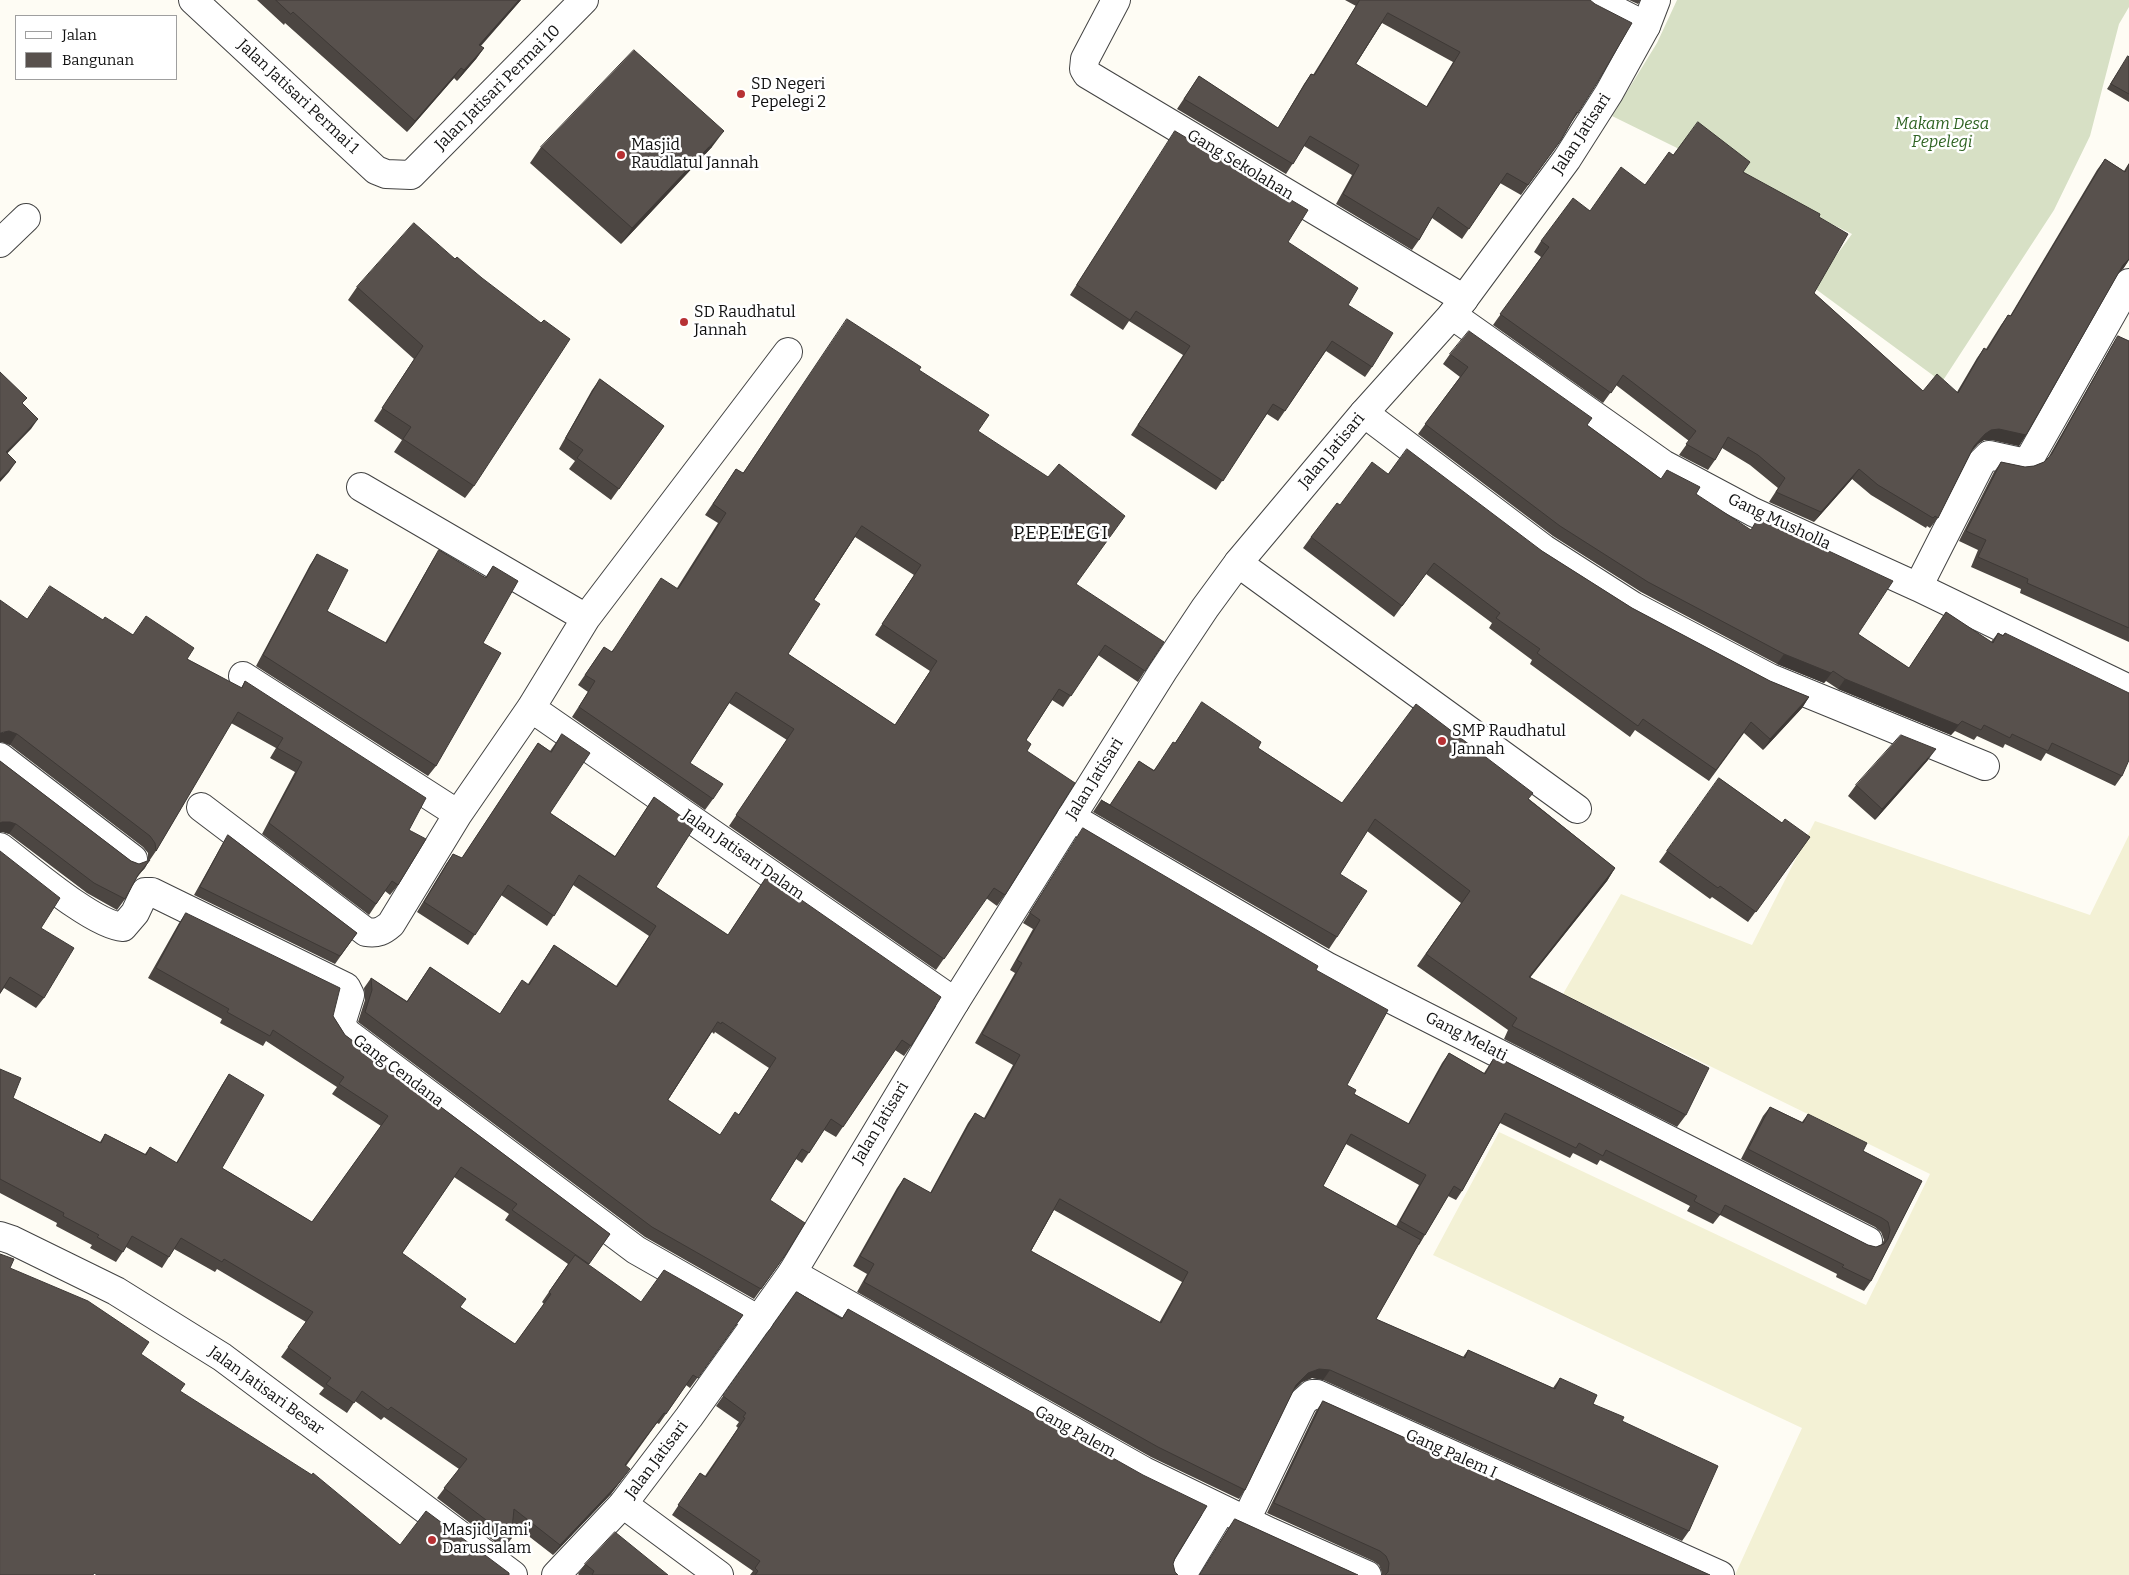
<!DOCTYPE html>
<style>
body{margin:0}
#map{position:relative;width:2129px;height:1575px;overflow:hidden;background:#fefcf4;font-family:Bitter,serif}
canvas{display:block}
.legend{position:absolute;left:15px;top:15px;width:162px;height:65px;box-sizing:border-box;background:#fff;border:1px solid #9f9f9f;margin:0;padding:6px 9px;list-style:none;font-size:15px;color:#101010}
.legend li{display:flex;align-items:center;gap:10px;height:25px}
.legend b{width:25px;border:1px solid #9f9f9f}
</style>
<div id="map">
<canvas width="2129" height="1575"></canvas>
<ul class="legend">
<li><b style="height:6px;background:#fff"></b>Jalan</li>
<li><b style="height:14px;background:#58514d"></b>Bangunan</li>
</ul>
</div>
<script>
const g = document.querySelector('canvas').getContext('2d');
g.lineJoin = 'round';
function paint(path, color) {
  g.fillStyle = color;
  g.fill(path, 'evenodd');
}
function stroke(path, color, width, dash) {
  g.strokeStyle = color;
  g.lineWidth = width;
  g.lineCap = dash ? 'butt' : 'round';
  g.setLineDash(dash || []);
  g.stroke(path);
}
function drawText(font, color, halo, rows, align = 'center') {
  g.font = font + ' Bitter,serif';
  g.lineWidth = 5;
  g.setLineDash([]);
  g.textBaseline = 'middle';
  g.strokeStyle = halo;
  g.fillStyle = color;
  for (const [text, x, y, turn = 0] of rows) {
    g.save();
    g.translate(x, y);
    g.rotate((+turn || 0) * Math.PI / 180);
    g.textAlign = isNaN(turn) ? turn : align;
    if (halo) g.strokeText(text, 0, 0);
    g.fillText(text, 0, 0);
    g.restore();
  }
}
paint(new Path2D(`
 M 1815,821 L 2090,915 L 2129,835 L 2129,1575 L 1735,1575 L 1802,1428 L 1433,1255 L 1499,1132 L 1866,1305 L 1930,1174 L 1563,994 L 1621,894 L 1752,945 Z`), '#f3f1d5');
paint(new Path2D(`
 M 1677,0 L 2129,0 L 2129,7 L 2119,24 L 2090,136 L 2054,210 L 1942,382 L 1813,287 L 1852,234 L 1612,116 L 1657,43 Z`), '#d7e0c5');
const minor = new Path2D(`
 M 193,0 L 376,170 L 386,174 L 411,175 L 584,0
 M 1116,0 L 1085,59 L 1084,69 L 1087,74 L 1464,299
 M 1595,0 L 1646,26
 M 0,243 L 26,218
 M 1452,315 L 1663,464 L 1753,512 L 1918,587 L 2129,689
 M 1364,413 L 1544,549 L 1633,606 L 1770,678 L 1985,766
 M 361,487 L 586,618
 M 1238,563 L 1577,809
 M 1918,587 L 1981,463 L 1989,455 L 2021,462 L 2030,458 L 2129,283
 M 243,676 L 458,814
 M 531,708 L 955,1002
 M 0,757 L 133,859
 M 201,807 L 366,932 C 377,934 383,931 391,924 L 458,814 L 531,708 L 586,618 L 788,352
 M 1071,817 L 1328,967 L 1868,1241
 M 0,847 C 27,867 93,925 123,927 L 135,913 L 145,892 L 152,892 L 346,987 L 350,995 L 341,1024 L 347,1033 L 636,1250 L 759,1320
 M 792,1273 L 1144,1471 L 1270,1532 L 1367,1575
 M 623,1504 L 719,1575
 M 1246,1520 L 1303,1402 L 1312,1394 L 1317,1394 L 1720,1575
 M 1182,1575 L 1222,1509`);
const tertiary = new Path2D(`
 M 0,1236 L 12,1240 L 116,1291 L 222,1357 L 513,1575
 M 556,1575 L 623,1504 L 689,1417 L 792,1273 L 955,1002 L 1163,671 L 1205,608 L 1238,563 L 1364,413 L 1452,315 L 1567,159 L 1609,93 L 1646,26 L 1656,0`);
stroke(minor, '#434343', 30);
stroke(tertiary, '#434343', 30);
stroke(minor, '#fff', 28);
stroke(tertiary, '#fff', 28);
paint(new Path2D(`
 M 257,0 L 521,0 L 481,46 L 484,48 L 476,59 L 457,81 L 454,78 L 407,132 L 285,23 L 284,25 Z
 M 1345,0 L 1590,0 L 1578,113 L 1571,123 L 1561,140 L 1521,195 L 1500,183 L 1462,239 L 1432,218 L 1419,240 L 1412,250 L 1336,204 L 1352,175 L 1304,146 L 1286,174 L 1177,109 L 1199,76 L 1278,128 L 1304,84 L 1311,74 L 1313,75 L 1356,6 ZM 1382,23 L 1453,62 L 1426,107 L 1356,64 Z
 M 1629,0 L 1641,0 L 1638,4 Z
 M 2128,56 L 2129,57 L 2129,102 L 2107,89 Z
 M 1175,131 L 1288,242 L 1348,305 L 1372,367 L 1365,377 L 1326,351 L 1278,421 L 1267,414 L 1216,490 L 1131,435 L 1183,355 L 1129,321 L 1123,330 L 1070,295 Z
 M 541,147 L 712,147 L 621,244 L 530,163 Z
 M 1673,155 L 1743,172 L 1819,217 L 1814,293 L 1923,391 L 1957,392 L 1977,358 L 1984,348 L 1986,349 L 2001,325 L 2008,315 L 2010,316 L 2097,170 L 2105,159 L 2124,171 L 2129,163 L 2129,260 L 2123,269 L 2118,273 L 2026,435 L 2019,446 L 1992,440 L 1984,440 L 1978,444 L 1972,451 L 1938,518 L 1930,528 L 1927,526 L 1926,528 L 1871,495 L 1852,479 L 1814,522 L 1769,502 L 1778,488 L 1750,465 L 1722,448 L 1715,460 L 1708,470 L 1679,455 L 1689,441 L 1616,385 L 1603,403 L 1493,325 L 1541,257 L 1534,252 L 1541,241 L 1590,211 L 1645,185 Z
 M 414,223 L 474,486 L 465,498 L 394,452 L 402,440 L 374,421 L 414,359 L 348,300 L 357,287 Z
 M 2118,336 L 2129,341 L 2129,642 L 2020,593 L 2021,589 L 1971,567 L 1978,550 L 1959,541 L 1994,472 L 2001,462 L 2025,467 L 2034,466 L 2044,462 L 2048,458 L 2111,347 Z
 M 1450,354 L 1587,425 L 1661,479 L 1696,494 L 1858,634 L 1909,668 L 1946,612 L 1991,642 L 1998,633 L 2003,635 L 2005,633 L 2122,776 L 2115,786 L 2046,753 L 2041,761 L 2005,744 L 2003,748 L 1977,736 L 1974,740 L 1955,731 L 1951,735 L 1838,689 L 1826,681 L 1824,683 L 1777,664 L 1641,592 L 1553,536 L 1418,434 L 1460,377 L 1443,364 Z
 M 919,370 L 978,431 L 1076,584 L 1145,671 L 1138,682 L 1098,655 L 1063,707 L 1052,700 L 1026,740 L 1027,751 L 1005,895 L 997,906 L 986,898 L 936,970 L 729,826 L 787,740 L 729,703 L 690,763 L 713,799 L 705,810 L 572,717 L 588,692 L 578,685 L 604,647 L 611,652 L 677,588 L 718,523 L 705,515 L 736,469 L 742,473 ZM 855,537 L 914,575 L 875,635 L 930,671 L 895,725 L 788,654 L 814,600 Z
 M 600,379 L 664,426 L 611,500 L 569,469 L 575,461 L 559,449 L 592,390 Z
 M 1388,474 L 1542,551 L 1632,608 L 1770,681 L 1809,697 L 1802,708 L 1763,750 L 1744,733 L 1709,781 L 1635,730 L 1630,737 L 1567,691 L 1530,664 L 1532,660 L 1489,628 L 1492,623 L 1426,574 L 1394,617 L 1303,548 L 1311,537 L 1340,505 Z
 M 439,550 L 485,578 L 493,566 L 483,643 L 436,766 L 428,776 L 256,666 L 310,565 L 317,554 L 327,611 L 385,643 L 432,561 Z
 M 27,619 L 103,620 L 133,635 L 187,659 L 241,688 L 245,681 L 409,830 L 398,885 L 390,895 L 385,891 L 369,915 L 262,834 L 295,772 L 270,758 L 276,748 L 231,723 L 156,851 L 143,870 L 135,880 L 125,899 L 117,910 L 87,893 L 9,834 L 3,832 L 0,832 L 0,761 L 131,861 L 139,864 L 148,861 L 148,853 L 143,847 L 10,745 L 2,742 Z
 M 1202,702 L 1258,748 L 1342,803 L 1529,799 L 1615,868 L 1607,881 L 1530,977 L 1686,1115 L 1677,1127 L 1504,1039 L 1508,1030 L 1417,966 L 1461,903 L 1367,831 L 1340,874 L 1337,937 L 1329,949 L 1093,812 L 1101,800 L 1110,805 L 1139,761 L 1154,770 L 1175,743 Z
 M 562,734 L 550,813 L 615,856 L 654,797 L 656,887 L 728,935 L 767,876 L 911,1046 L 904,1056 L 895,1050 L 836,1137 L 824,1130 L 802,1163 L 796,1159 L 770,1200 L 786,1254 L 754,1299 L 645,1237 L 358,1022 L 365,1000 L 364,988 L 371,978 L 407,1001 L 430,967 L 500,1014 L 515,990 L 528,984 L 554,945 L 616,986 L 649,936 L 573,885 L 547,926 L 501,895 L 468,945 L 417,912 L 446,864 L 453,854 L 462,858 L 538,743 L 550,751 ZM 712,1032 L 714,1034 L 715,1032 L 769,1068 L 739,1114 L 720,1135 L 668,1100 Z
 M 1928,760 L 1875,820 L 1848,796 L 1856,785 Z
 M 1719,778 L 1782,823 L 1810,837 L 1748,922 L 1712,897 L 1710,899 L 1659,862 Z
 M 1083,828 L 1316,970 L 1347,1085 L 1354,1094 L 1408,1124 L 1442,1063 L 1449,1053 L 1484,1073 L 1495,1056 L 1868,1245 L 1876,1247 L 1882,1244 L 1884,1240 L 1881,1232 L 1875,1227 L 1741,1159 L 1763,1116 L 1770,1107 L 1802,1122 L 1808,1114 L 1863,1151 L 1922,1181 L 1871,1281 L 1864,1291 L 1836,1277 L 1837,1274 L 1720,1215 L 1713,1224 L 1687,1211 L 1690,1206 L 1600,1160 L 1597,1165 L 1573,1153 L 1570,1158 L 1500,1123 L 1462,1191 L 1456,1200 L 1448,1196 L 1425,1235 L 1419,1245 L 1418,1245 L 1376,1319 L 1463,1357 L 1468,1350 L 1553,1388 L 1560,1378 L 1593,1404 L 1622,1421 L 1689,1531 L 1682,1541 L 1323,1380 L 1312,1378 L 1302,1382 L 1293,1391 L 1245,1490 L 1239,1499 L 1151,1457 L 857,1292 L 867,1274 L 853,1266 L 897,1188 L 904,1178 L 930,1193 L 968,1123 L 975,1113 L 984,1118 L 1013,1065 L 975,1043 L 1015,973 L 1010,970 L 1033,929 L 1023,923 ZM 1346,1144 L 1419,1185 L 1396,1226 L 1323,1186 ZM 1054,1210 L 1182,1282 L 1159,1323 L 1031,1251 Z
 M 228,835 L 357,933 L 335,964 L 194,895 L 223,843 Z
 M 0,851 L 41,928 L 44,998 L 36,1008 L 4,988 L 0,994 Z
 M 186,913 L 333,1016 L 345,1035 L 610,1234 L 588,1265 L 641,1302 L 743,1315 L 690,1388 L 686,1385 L 659,1424 L 657,1423 L 626,1466 L 622,1479 L 611,1494 L 553,1555 L 513,1524 L 511,1539 L 504,1549 L 437,1498 L 459,1469 L 384,1417 L 381,1420 L 355,1401 L 347,1413 L 319,1394 L 324,1388 L 281,1357 L 306,1322 L 217,1269 L 215,1272 L 174,1249 L 162,1268 L 126,1247 L 116,1262 L 90,1248 L 92,1245 L 56,1226 L 57,1223 L 0,1193 L 0,1069 L 13,1098 L 100,1142 L 105,1134 L 145,1154 L 150,1147 L 176,1163 L 222,1085 L 229,1074 L 222,1168 L 312,1222 L 381,1126 L 332,1094 L 337,1087 L 266,1041 L 263,1046 L 220,1023 L 222,1019 L 148,978 L 179,923 ZM 454,1177 L 509,1214 L 505,1220 L 568,1264 L 542,1302 L 544,1304 L 515,1344 L 460,1307 L 402,1253 Z
 M 797,1292 L 842,1318 L 848,1309 L 1175,1558 L 1173,1564 L 1175,1572 L 1178,1575 L 750,1575 L 753,1571 L 672,1515 L 700,1473 L 705,1476 L 738,1428 L 736,1426 L 739,1422 L 716,1406 Z
 M 1323,1401 L 1710,1575 L 1382,1575 L 1382,1573 L 1379,1565 L 1373,1561 L 1267,1513 L 1316,1411 Z
 M 1235,1519 L 1358,1575 L 1200,1575 L 1228,1529 Z
 M 585,1564 L 668,1575 L 579,1575 L 578,1574 Z`), '#4c4642');
paint(new Path2D(`
 M 519,0 L 521,0 L 472,55 L 479,45 Z
 M 484,48 L 476,59 L 457,81 L 464,70 Z
 M 461,68 L 454,78 L 407,132 L 415,121 Z
 M 724,131 L 712,147 L 621,244 L 632,228 Z
 M 2129,260 L 2123,269 L 2115,275 L 2123,265 Z
 M 38,419 L 31,429 L 0,461 L 6,452 Z
 M 1999,429 L 2026,435 L 2019,446 L 1992,440 L 1984,440 L 1978,444 L 1967,456 L 1974,446 L 1985,434 L 1991,430 Z
 M 16,462 L 9,472 L 0,482 L 0,479 Z
 M 1859,469 L 1852,479 L 1814,522 L 1821,512 Z
 M 1784,654 L 1833,671 L 1824,683 L 1777,664 Z
 M 1845,679 L 1962,721 L 1951,735 L 1838,689 Z
 M 1809,697 L 1802,708 L 1763,750 L 1770,739 Z
 M 9,731 L 17,734 L 10,745 L 2,742 L 0,742 L 0,733 Z
 M 1936,749 L 1928,760 L 1875,820 L 1882,809 Z
 M 2,822 L 10,822 L 16,824 L 9,834 L 3,832 L 0,832 L 0,823 Z
 M 1615,868 L 1607,881 L 1521,989 L 1529,977 Z
 M 1319,1369 L 1330,1370 L 1323,1380 L 1312,1378 L 1302,1382 L 1289,1395 L 1296,1385 L 1308,1373 Z
 M 630,1469 L 611,1494 L 553,1555 L 560,1545 Z`), '#3e3936');
const building = new Path2D(`
 M 276,0 L 519,0 L 479,45 L 484,48 L 464,70 L 461,68 L 415,121 L 293,12 L 291,14 Z
 M 1360,0 L 1590,0 L 1595,4 L 1632,23 L 1597,83 L 1578,113 L 1577,112 L 1561,140 L 1528,185 L 1507,173 L 1469,229 L 1438,207 L 1419,240 L 1343,194 L 1359,165 L 1310,136 L 1293,164 L 1184,99 L 1199,76 L 1278,128 L 1311,74 L 1314,75 ZM 1388,13 L 1460,52 L 1427,107 L 1356,64 Z
 M 634,50 L 724,131 L 632,228 L 541,147 Z
 M 2128,56 L 2129,57 L 2129,94 L 2111,84 Z
 M 1698,122 L 1750,162 L 1743,172 L 1820,214 L 1819,217 L 1848,234 L 1814,293 L 1923,391 L 1937,374 L 1958,393 L 1984,348 L 1987,350 L 2008,315 L 2011,316 L 2105,159 L 2125,172 L 2129,164 L 2129,259 L 2123,265 L 2026,435 L 1999,429 L 1991,430 L 1985,434 L 1974,446 L 1938,518 L 1935,516 L 1933,518 L 1878,485 L 1859,469 L 1821,512 L 1776,492 L 1785,478 L 1758,455 L 1728,437 L 1715,460 L 1686,444 L 1696,431 L 1623,375 L 1611,393 L 1500,314 L 1549,247 L 1541,241 L 1573,198 L 1590,211 L 1621,167 L 1645,185 L 1669,152 L 1673,155 Z
 M 1175,131 L 1308,210 L 1288,242 L 1358,288 L 1348,305 L 1393,333 L 1372,367 L 1332,341 L 1285,411 L 1273,404 L 1223,481 L 1138,425 L 1190,346 L 1136,311 L 1130,320 L 1077,285 Z
 M 414,223 L 455,259 L 457,257 L 482,278 L 541,323 L 544,320 L 570,339 L 474,486 L 403,439 L 411,427 L 382,408 L 423,346 L 357,287 Z
 M 847,319 L 921,367 L 919,370 L 989,415 L 978,431 L 1048,477 L 1059,464 L 1125,516 L 1076,584 L 1164,642 L 1145,671 L 1105,645 L 1071,696 L 1059,689 L 1026,740 L 1031,744 L 1027,751 L 1075,783 L 1005,895 L 994,888 L 944,959 L 736,815 L 794,729 L 736,692 L 690,763 L 723,784 L 713,799 L 579,707 L 595,681 L 585,675 L 604,647 L 612,652 L 661,578 L 678,589 L 726,513 L 713,504 L 736,469 L 743,473 ZM 862,526 L 921,565 L 882,624 L 937,661 L 895,725 L 788,654 L 820,604 L 814,600 Z
 M 1469,331 L 1592,418 L 1587,425 L 1661,479 L 1667,470 L 1700,487 L 1696,494 L 1751,530 L 1758,518 L 1893,581 L 1858,634 L 1909,668 L 1946,612 L 1993,643 L 1998,633 L 2003,636 L 2005,633 L 2129,693 L 2129,760 L 2122,776 L 2052,743 L 2048,751 L 2012,734 L 2010,738 L 1984,725 L 1981,730 L 1962,721 L 1958,725 L 1845,679 L 1833,671 L 1831,673 L 1784,654 L 1648,582 L 1560,526 L 1425,424 L 1468,367 L 1450,354 Z
 M 2118,336 L 2129,341 L 2129,628 L 2027,583 L 2028,579 L 1978,557 L 1986,540 L 1966,531 L 2001,462 L 2025,467 L 2034,466 L 2044,462 L 2051,455 Z
 M 0,372 L 27,398 L 22,403 L 38,419 L 6,452 L 16,462 L 0,479 Z
 M 600,379 L 664,426 L 619,489 L 577,458 L 583,450 L 566,438 Z
 M 1407,449 L 1542,551 L 1632,608 L 1770,681 L 1809,697 L 1770,739 L 1751,722 L 1716,770 L 1643,719 L 1638,726 L 1574,680 L 1537,653 L 1540,649 L 1496,618 L 1500,613 L 1434,563 L 1402,606 L 1311,537 L 1337,503 L 1340,505 L 1372,462 L 1388,474 Z
 M 439,550 L 486,578 L 493,566 L 518,581 L 483,643 L 501,653 L 436,766 L 263,655 L 317,554 L 348,570 L 327,611 L 386,643 Z
 M 50,586 L 103,620 L 105,617 L 133,635 L 146,616 L 194,648 L 187,659 L 242,688 L 245,681 L 426,798 L 409,830 L 426,839 L 398,885 L 392,881 L 376,904 L 269,823 L 302,762 L 277,748 L 283,738 L 238,712 L 156,851 L 155,843 L 150,836 L 17,734 L 9,731 L 0,733 L 0,600 L 27,619 Z
 M 1202,702 L 1261,742 L 1258,748 L 1342,803 L 1416,704 L 1533,793 L 1528,799 L 1615,868 L 1529,977 L 1709,1068 L 1686,1115 L 1512,1026 L 1517,1018 L 1426,954 L 1470,891 L 1375,819 L 1340,874 L 1367,891 L 1337,937 L 1101,800 L 1110,805 L 1139,761 L 1154,771 L 1173,742 L 1175,743 Z
 M 562,734 L 590,753 L 550,813 L 615,857 L 654,797 L 695,826 L 656,887 L 728,935 L 767,876 L 941,997 L 911,1046 L 902,1040 L 843,1127 L 831,1119 L 809,1153 L 802,1149 L 770,1200 L 805,1223 L 786,1254 L 761,1289 L 652,1227 L 365,1012 L 372,990 L 371,978 L 407,1002 L 430,967 L 500,1014 L 522,980 L 529,985 L 554,945 L 617,987 L 656,926 L 579,875 L 554,916 L 508,885 L 475,935 L 424,902 L 453,854 L 462,858 L 538,743 L 551,752 ZM 718,1022 L 721,1024 L 722,1022 L 776,1058 L 739,1115 L 735,1112 L 720,1135 L 668,1100 Z
 M 1901,735 L 1936,749 L 1882,809 L 1856,785 Z
 M 0,761 L 131,861 L 139,864 L 150,860 L 138,875 L 125,899 L 94,883 L 16,824 L 10,822 L 2,822 L 0,823 Z
 M 1719,778 L 1782,823 L 1785,819 L 1810,837 L 1756,912 L 1720,886 L 1718,888 L 1667,851 Z
 M 1083,828 L 1318,966 L 1316,970 L 1388,1010 L 1347,1085 L 1356,1090 L 1354,1094 L 1409,1124 L 1449,1053 L 1485,1074 L 1495,1056 L 1868,1245 L 1876,1247 L 1884,1244 L 1888,1239 L 1890,1230 L 1888,1222 L 1882,1218 L 1748,1149 L 1770,1107 L 1803,1123 L 1808,1114 L 1867,1143 L 1863,1151 L 1922,1181 L 1871,1281 L 1842,1267 L 1844,1265 L 1725,1205 L 1720,1215 L 1694,1201 L 1697,1196 L 1606,1150 L 1603,1156 L 1579,1143 L 1576,1148 L 1505,1113 L 1462,1191 L 1454,1186 L 1425,1235 L 1400,1221 L 1426,1175 L 1351,1134 L 1323,1186 L 1421,1240 L 1376,1319 L 1465,1358 L 1468,1350 L 1555,1389 L 1560,1378 L 1597,1395 L 1593,1404 L 1624,1417 L 1622,1421 L 1718,1466 L 1689,1531 L 1330,1370 L 1319,1369 L 1308,1373 L 1296,1385 L 1245,1490 L 1158,1447 L 864,1282 L 874,1264 L 860,1256 L 904,1178 L 931,1193 L 975,1113 L 985,1119 L 1020,1055 L 982,1034 L 1022,963 L 1017,960 L 1040,920 L 1030,913 ZM 1060,1199 L 1188,1272 L 1161,1323 L 1031,1251 Z
 M 228,835 L 357,933 L 340,956 L 200,887 Z
 M 0,851 L 60,898 L 41,928 L 74,948 L 44,998 L 10,977 L 0,993 Z
 M 186,913 L 340,988 L 333,1016 L 345,1035 L 610,1234 L 589,1264 L 512,1210 L 517,1204 L 461,1167 L 402,1253 L 466,1299 L 460,1307 L 515,1344 L 551,1294 L 549,1292 L 575,1255 L 641,1302 L 664,1270 L 743,1315 L 698,1378 L 693,1375 L 666,1414 L 664,1413 L 625,1465 L 630,1469 L 618,1484 L 560,1545 L 514,1509 L 511,1539 L 444,1488 L 467,1459 L 391,1407 L 388,1410 L 362,1391 L 354,1403 L 326,1384 L 331,1378 L 288,1347 L 313,1312 L 224,1259 L 222,1262 L 181,1238 L 169,1257 L 132,1236 L 123,1252 L 97,1237 L 99,1235 L 63,1216 L 64,1213 L 0,1179 L 0,1069 L 21,1078 L 13,1098 L 101,1143 L 105,1134 L 146,1155 L 150,1147 L 177,1163 L 229,1074 L 264,1095 L 222,1168 L 312,1222 L 388,1116 L 339,1084 L 344,1077 L 273,1030 L 270,1036 L 227,1012 L 229,1009 L 156,968 Z
 M 0,1254 L 14,1259 L 10,1268 L 88,1301 L 149,1342 L 141,1354 L 185,1384 L 180,1391 L 312,1475 L 313,1473 L 400,1545 L 426,1511 L 509,1573 L 509,1575 L 97,1575 L 94,1573 L 93,1575 L 0,1575 Z
 M 797,1292 L 842,1319 L 848,1309 L 1143,1475 L 1207,1506 L 1175,1558 L 1173,1564 L 1175,1572 L 1178,1575 L 755,1575 L 758,1571 L 755,1568 L 760,1561 L 678,1505 L 700,1473 L 706,1477 L 745,1418 L 743,1417 L 746,1413 L 723,1396 Z
 M 1323,1401 L 1710,1575 L 1385,1575 L 1388,1572 L 1389,1563 L 1386,1556 L 1380,1551 L 1274,1503 Z
 M 1235,1519 L 1358,1575 L 1200,1575 Z
 M 615,1532 L 668,1575 L 592,1575 L 594,1571 L 585,1564 Z`);
paint(building, '#58514d');
stroke(building, '#3e3936', 1);
for (const [x, y, r, color] of [
 [741,94,5,"#b73134"],
 [621,155,5,"#b73134"],
 [684,322,5,"#b73134"],
 [1442,741,5,"#b73134"],
 [432,1540,5,"#b73134"]
]) {
  const dot = new Path2D();
  dot.arc(x, y, r, 0, 2 * Math.PI);
  g.fillStyle = color;
  g.fill(dot);
  stroke(dot, '#fff', 2);
}
drawText('16px', '#101010', '#fff', [
 ["SD Negeri",751,85],
 ["Pepelegi 2",751,103],
 ["Masjid",631,146],
 ["Raudlatul Jannah",631,164],
 ["SD Raudhatul",694,313],
 ["Jannah",694,331],
 ["SMP Raudhatul",1452,732],
 ["Jannah",1452,750],
 ["Masjid Jami'",442,1531],
 ["Darussalam",442,1549]
], 'left');
drawText('16px', '#101010', '#fff', [
 ["Jalan Jatisari Permai 10",498,88,-45],
 ["Jalan Jatisari Permai 1",298,97,43],
 ["Jalan Jatisari",1582,134,-57],
 ["Gang Sekolahan",1240,165,31],
 ["Jalan Jatisari",1332,451,-50],
 ["Gang Musholla",1779,522,25],
 ["Jalan Jatisari",1095,779,-58],
 ["Jalan Jatisari Dalam",743,855,35],
 ["Gang Melati",1466,1037,27],
 ["Gang Cendana",398,1071,37],
 ["Jalan Jatisari",881,1123,-59],
 ["Jalan Jatisari Besar",266,1391,36],
 ["Gang Palem",1075,1432,29],
 ["Gang Palem I",1451,1454,24],
 ["Jalan Jatisari",657,1460,-53]
]);
drawText('italic 16px', '#306424', '#fff', [
 ["Makam Desa",1942,125],
 ["Pepelegi",1942,143]
]);
g.letterSpacing = '1px';
drawText('19px', '#101010', '#fff', [
 ["PEPELEGI",1061,534]
]);
g.letterSpacing = '0px';
</script>
